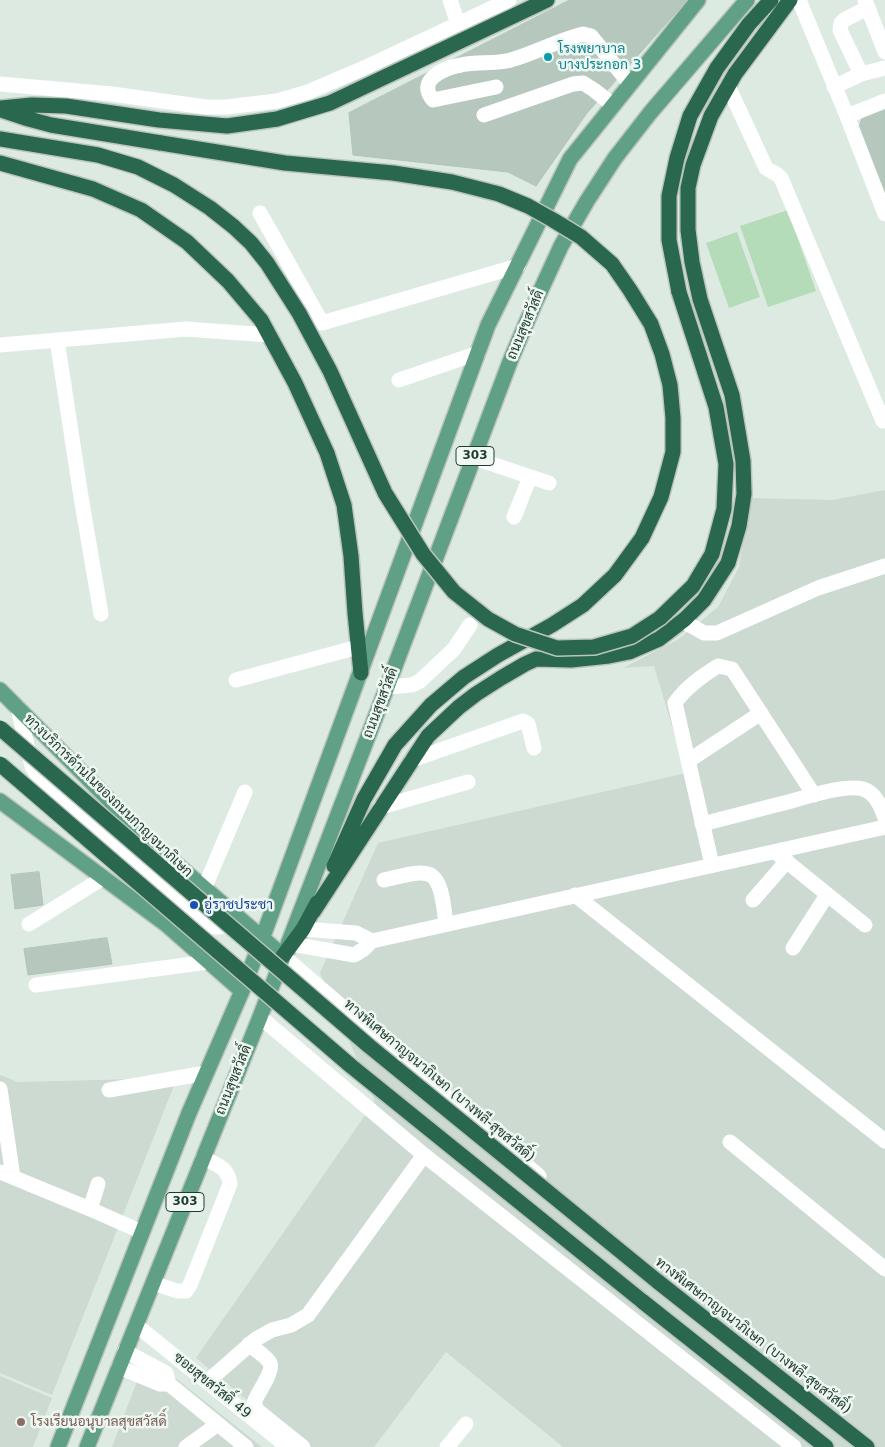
<!DOCTYPE html>
<meta charset="utf-8">
<style>
body{margin:0}
canvas{display:block;background:#ddeae2}
</style>
<canvas width="885" height="1447"></canvas>
<script>
const g = document.querySelector('canvas').getContext('2d');
g.lineJoin = 'round';
function paint(path, color) {
  g.fillStyle = color;
  g.fill(path, 'evenodd');
}
function stroke(path, color, width, dash) {
  g.strokeStyle = color;
  g.lineWidth = width;
  g.lineCap = dash ? 'butt' : 'round';
  g.setLineDash(dash || []);
  g.stroke(path);
}
function drawText(font, color, halo, rows, align = 'center') {
  g.font = font + ' "DejaVu Sans",Sarabun,sans-serif';
  g.lineWidth = 5;
  g.setLineDash([]);
  g.textBaseline = 'middle';
  g.strokeStyle = halo;
  g.fillStyle = color;
  for (const [text, x, y, turn = 0] of rows) {
    g.save();
    g.translate(x, y);
    g.rotate((+turn || 0) * Math.PI / 180);
    g.textAlign = isNaN(turn) ? turn : align;
    if (halo) g.strokeText(text, 0, 0);
    g.fillText(text, 0, 0);
    g.restore();
  }
}
paint(new Path2D(`
 M 885,490 L 885,1447 L 563,1447 L 446,1352 L 374,1447 L 304,1447 L 196,1358 L 375,1101 L 320,973 L 378,843 L 686,773 L 654,666 L 623,668 L 679,639 L 718,607 L 739,567 L 750,498 L 832,500 Z
 M 0,1075 L 18,1082 L 177,1078 L 52,1395 L 0,1373 Z
 M 147,1355 L 262,1447 L 112,1447 Z
 M 0,1376 L 52,1398 L 33,1447 L 0,1447 Z`), '#ccdad1');
paint(new Path2D(`
 M 788,210 L 816,291 L 768,307 L 740,226 Z
 M 737,232 L 760,297 L 729,308 L 706,243 Z`), '#b5dcb9');
const building = new Path2D(`
 M 570,0 L 687,0 L 587,113 L 536,186 L 508,172 L 353,155 L 349,113 Z
 M 885,103 L 885,208 L 857,134 L 864,111 Z
 M 39,872 L 43,905 L 15,909 L 11,875 Z
 M 107,938 L 112,964 L 28,975 L 24,949 Z`);
paint(building, '#b6c8bd');
stroke(building, '#b0c4b8', 1);
const major = new Path2D(`
 M 0,690 L 152,843 L 283,956
 M 0,801 L 167,925 L 242,991
 M 58,1447 L 189,1113 L 242,991 L 262,939 L 488,325 L 570,159 L 698,0
 M 87,1447 L 260,1017 L 387,687 L 511,359 L 534,305 L 561,246 L 587,201 L 615,158 L 650,113 L 747,0`);
const highway = new Path2D(`
 M 0,108 L 32,105 L 66,106 L 159,120 L 227,126 L 277,119 L 330,103 L 547,0
 M 1,110 L 25,118 L 51,125 L 161,143
 M 0,139 L 98,155 L 138,167 L 174,185 L 210,208 L 234,227
 M 0,163 L 93,189 L 141,210 L 187,242 L 228,281 L 261,320 L 295,383 L 327,453 L 344,505 L 351,556 L 355,613 L 361,673
 M 679,292 L 669,240 L 669,196 L 677,158 L 690,116 L 717,68 L 749,24 L 771,0
 M 334,866 L 364,799 L 395,745 L 431,705 L 464,677 L 498,655 L 552,625 L 583,605 L 615,575
 M 313,912 L 428,736 L 459,707 L 476,694 L 501,678 L 525,664 L 536,659 L 571,660 L 609,656 L 629,652 L 659,639 L 685,619 L 704,600 L 728,563 L 739,526 L 744,494 L 743,461 L 732,395 L 700,299 L 692,262 L 688,230 L 688,188 L 693,165 L 711,116 L 735,74 L 790,0
 M 283,956 L 303,929 L 317,903
 M 657,1281 L 867,1447
 M 642,1301 L 826,1447`);
stroke(major, '#bcc4c0', 18);
stroke(highway, '#bcc4c0', 18);
stroke(new Path2D(`
 M 450,0 L 458,24
 M 799,0 L 847,116 L 885,101
 M 865,0 L 885,52
 M 861,74 L 840,30 L 841,23 L 844,20 L 867,8
 M 0,84 L 112,94 L 206,107 L 226,107 L 277,101 L 308,92 L 364,68 L 509,0
 M 728,86 L 766,168 C 771,172 777,173 781,178 L 883,421
 M 496,87 L 433,100 C 416,80 444,68 461,65 C 478,61 498,65 514,59 C 537,52 559,40 583,34 L 591,36 L 630,84
 M 834,87 L 861,74 L 885,68
 M 484,115 L 573,84 L 583,83 L 594,90 L 613,105
 M 847,116 L 885,214
 M 260,213 L 322,323 L 518,266
 M 57,340 L 81,497 L 101,614
 M 0,345 L 186,329 L 269,335
 M 399,380 L 478,353
 M 474,458 L 549,483
 M 514,517 L 530,477
 M 683,621 L 704,633 L 717,633 L 818,588 L 885,566
 M 236,680 L 358,647
 M 387,687 L 412,685 L 420,681 L 454,649 L 470,625
 M 18,708 L 32,766 L 40,780 L 50,792 L 209,926 C 221,929 228,925 238,919
 M 412,760 L 523,721 L 528,724 L 534,748
 M 688,761 L 761,713
 M 381,807 L 468,782
 M 702,824 C 731,817 759,809 788,802 C 806,797 845,784 863,789 C 876,793 881,807 885,818
 M 775,852 L 865,925
 M 712,865 L 675,703 C 686,687 702,676 718,666 L 732,669 L 814,795
 M 384,880 C 395,878 418,870 428,874 C 443,878 444,911 446,924
 M 204,889 L 245,792
 M 575,895 L 885,1141
 M 753,900 L 787,861
 M 29,924 L 103,878
 M 372,941 L 885,827
 M 292,944 L 354,955 L 364,949 L 372,941 L 356,933 L 303,929
 M 793,948 L 827,895
 M 283,956 L 539,1176
 M 36,985 L 208,962
 M 260,1017 L 424,1155 L 794,1447
 M 0,1089 L 13,1177
 M 109,1090 L 206,1073
 M 730,1142 L 885,1269
 M 0,1172 L 90,1209 L 142,1232
 M 90,1209 L 98,1184
 M 153,1283 L 177,1291 L 186,1291 L 190,1285 L 230,1184 C 228,1167 217,1165 203,1158
 M 136,1325 L 288,1447
 M 249,1344 C 255,1350 266,1356 270,1363 C 274,1372 257,1393 254,1403 L 257,1410 L 303,1447
 M 119,1367 L 160,1384 L 169,1384 L 166,1373 L 125,1351
 M 207,1382 L 256,1339 L 272,1330 L 291,1325 L 308,1315 L 424,1155
 M 169,1384 L 246,1447
 M 186,1447 L 218,1424
 M 447,1447 L 466,1424`), '#fff', 15);
stroke(major, '#60a185', 15);
stroke(highway, '#2a674f', 15);
const highwayBridge = new Path2D(`
 M 161,143 L 285,163 L 393,173 L 452,182 L 499,194 L 528,206 L 553,220 L 581,237 L 612,264 L 630,290 L 651,324 L 662,354 L 670,385 L 673,418 L 673,452 L 661,497 L 642,538 L 615,575
 M 234,227 L 251,243 L 267,263 L 299,313 L 330,371 L 385,493 L 423,554 L 454,592 L 488,619 L 515,634 L 557,648 L 594,647 L 632,636 L 660,618 L 693,586 L 712,554 L 724,509 L 726,464 L 716,407 L 679,292
 M 0,728 L 369,1046 L 657,1281
 M 0,764 L 351,1066 L 642,1301`);
stroke(highwayBridge, '#bcc4c0', 18, []);
stroke(highwayBridge, '#2a674f', 15);
for (const [x, y, r, color] of [
 [548,57,5,"#0f9aa8"],
 [194,905,5,"#1a4fb4"],
 [21,1422,5,"#8d6e63"]
]) {
  const dot = new Path2D();
  dot.arc(x, y, r, 0, 2 * Math.PI);
  g.fillStyle = color;
  g.fill(dot);
  stroke(dot, '#eef7f1', 2);
}
for (const [x, y, w] of [
 [475,456,38],
 [185,1202,38]
]) {
  const box = new Path2D();
  box.roundRect(x - w / 2, y - 9.5, w, 19, 4);
  g.fillStyle = '#eef7f1';
  g.fill(box);
  stroke(box, '#1f3a2e', 1);
}
drawText('bold 12px', '#1f3a2e', null, [
 ["303",475,456],
 ["303",185,1202]
]);
drawText('14px', '#0d838f', '#eef7f1', [
 ["โรงพยาบาล",558,49],
 ["บางประกอก 3",558,65]
], 'left');
drawText('14px', '#1f3a2e', '#eef7f1', [
 ["ถนนสุขสวัสดิ์",526,325,-67],
 ["ถนนสุขสวัสดิ์",381,703,-69],
 ["ทางบริการด้านในของถนนกาญจนาภิเษก",108,796,44],
 ["ถนนสุขสวัสดิ์",234,1080,-68],
 ["ทางพิเศษกาญจนาภิเษก (บางพลี-สุขสวัสดิ์)",439,1081,40],
 ["ทางพิเศษกาญจนาภิเษก (บางพลี-สุขสวัสดิ์)",753,1336,38],
 ["ซอยสุขสวัสดิ์ 49",212,1386,39]
]);
drawText('14px', '#164399', '#eef7f1', [
 ["อู่ราชประชา",204,905]
], 'left');
drawText('14px', '#785e54', '#eef7f1', [
 ["โรงเรียนอนุบาลสุขสวัสดิ์",31,1422]
], 'left');
</script>
